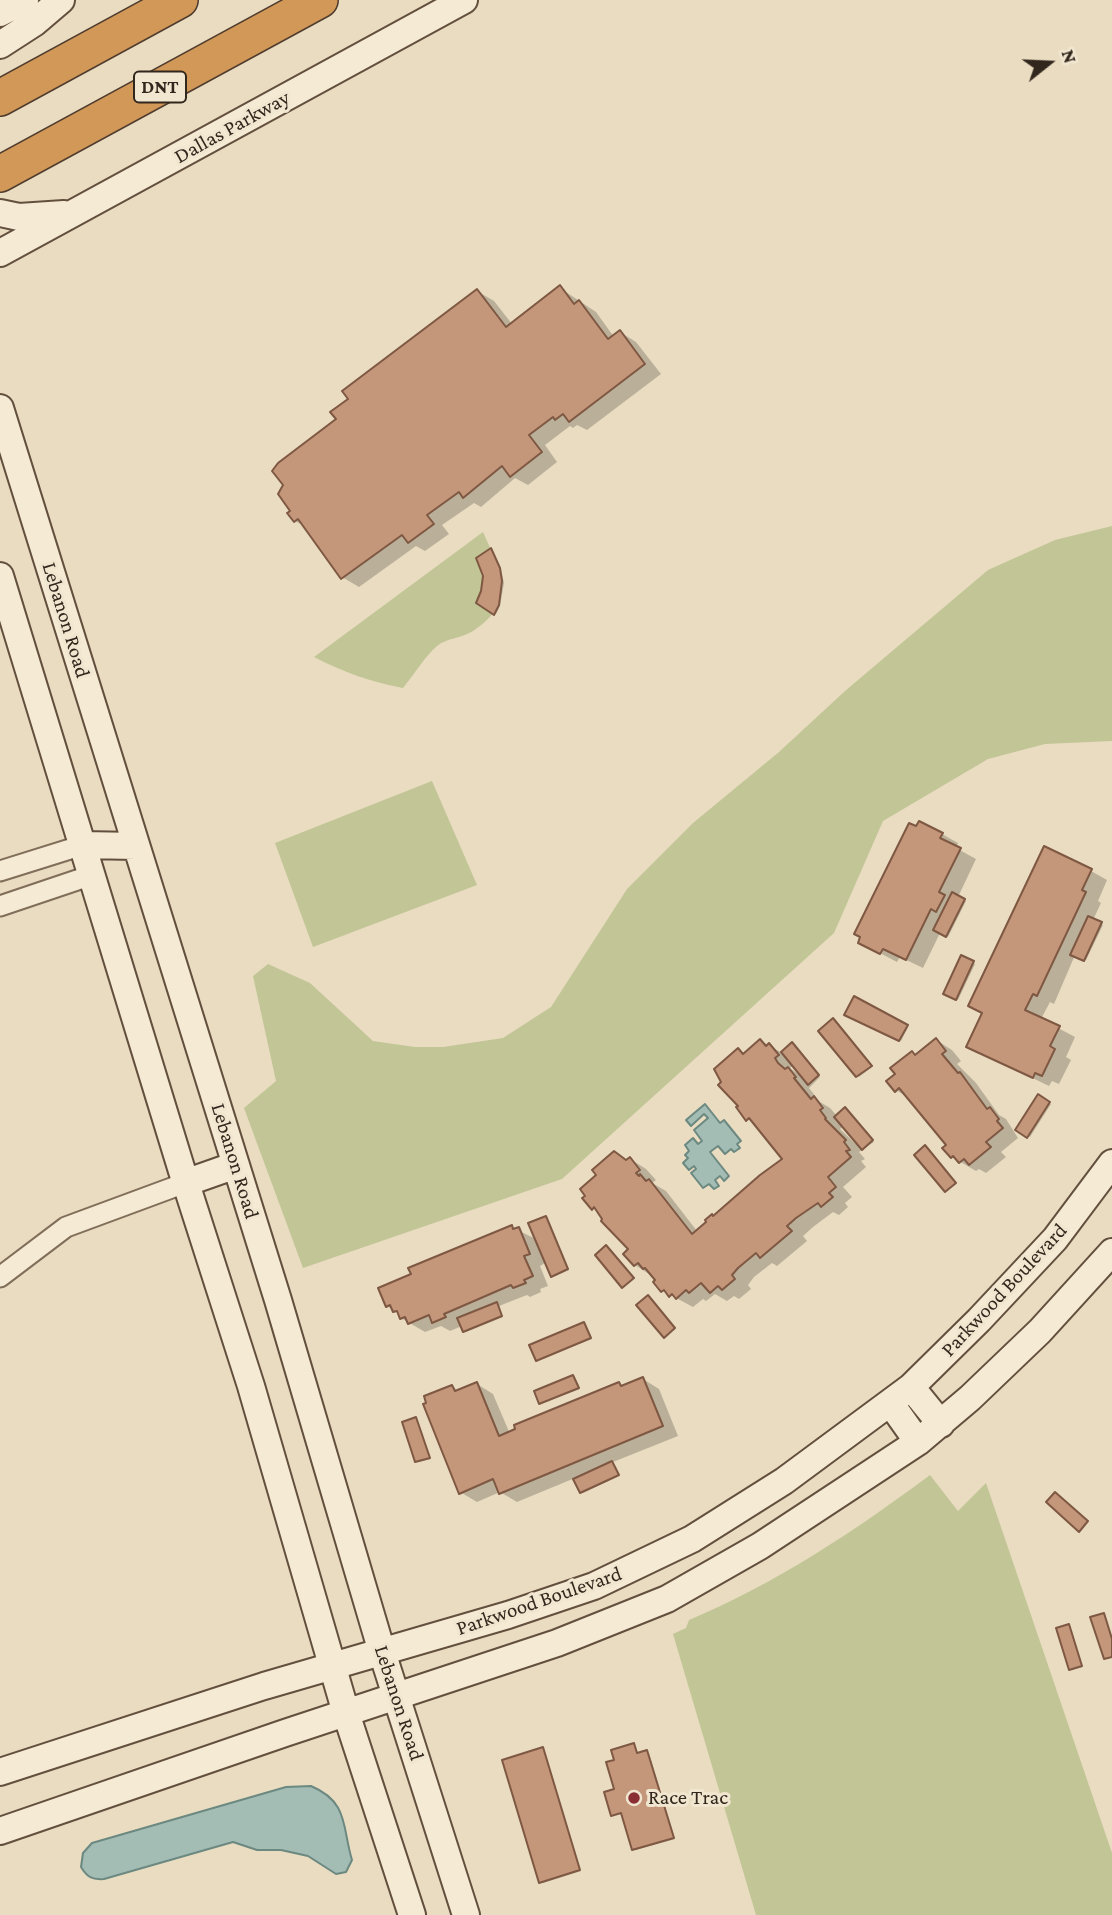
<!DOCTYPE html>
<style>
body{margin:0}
#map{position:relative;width:1112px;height:1915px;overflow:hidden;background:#e9dcc1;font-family:"Crimson Pro",serif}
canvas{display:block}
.north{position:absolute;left:1014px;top:28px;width:70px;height:70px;-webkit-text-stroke:5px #f1e7d0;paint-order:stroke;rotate:72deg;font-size:19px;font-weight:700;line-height:28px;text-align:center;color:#32271d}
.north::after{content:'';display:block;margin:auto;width:24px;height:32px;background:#32271d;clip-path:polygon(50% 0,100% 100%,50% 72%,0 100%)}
</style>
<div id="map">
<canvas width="1112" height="1915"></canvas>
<div class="north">N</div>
</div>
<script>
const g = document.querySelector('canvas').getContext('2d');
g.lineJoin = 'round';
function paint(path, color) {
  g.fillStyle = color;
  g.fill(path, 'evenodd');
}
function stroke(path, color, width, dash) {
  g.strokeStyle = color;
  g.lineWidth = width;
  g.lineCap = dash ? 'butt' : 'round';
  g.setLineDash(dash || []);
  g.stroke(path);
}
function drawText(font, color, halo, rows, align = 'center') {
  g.font = font + ' "Crimson Pro",serif';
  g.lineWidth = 6;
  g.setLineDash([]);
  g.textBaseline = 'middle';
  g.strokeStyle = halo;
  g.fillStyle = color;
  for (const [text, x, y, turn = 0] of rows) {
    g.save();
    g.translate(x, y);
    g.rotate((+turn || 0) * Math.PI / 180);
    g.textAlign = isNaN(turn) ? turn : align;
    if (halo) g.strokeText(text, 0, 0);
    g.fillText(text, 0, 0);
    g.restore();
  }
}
paint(new Path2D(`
 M 1112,526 L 1112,741 L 1045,744 L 988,759 L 883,821 L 834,933 L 562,1179 L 303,1268 L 244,1108 L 276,1081 L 253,976 L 268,964 L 310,983 L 373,1041 L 415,1047 L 443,1047 L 503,1038 L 551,1007 L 627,889 L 693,823 L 779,752 L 845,691 L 988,570 L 1055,540 Z
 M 483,532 C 501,572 518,602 473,631 C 462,638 447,638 437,646 C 426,655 413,676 403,688 C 371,682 343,672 314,657 Z
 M 432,781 L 477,885 L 313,947 L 275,843 Z
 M 930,1475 L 958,1511 L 986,1483 L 1112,1853 L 1112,1915 L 756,1915 L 673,1634 L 686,1628 L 689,1620 C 775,1584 855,1531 930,1475 Z`), '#c2c696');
const water = new Path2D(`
 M 705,1104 L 720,1123 L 724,1120 L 741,1141 L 737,1144 L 740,1148 L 734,1152 L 731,1149 L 725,1154 L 718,1146 L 710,1152 L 729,1176 L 724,1181 L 720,1176 L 715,1180 L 719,1186 L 714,1189 L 709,1184 L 703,1188 L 691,1173 L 696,1169 L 694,1166 L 689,1170 L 683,1163 L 688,1158 L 685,1155 L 689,1151 L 685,1145 L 693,1138 L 698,1144 L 702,1141 L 694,1130 L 708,1118 L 704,1114 L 691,1126 L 686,1120 Z
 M 311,1786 C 349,1802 342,1827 352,1860 L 346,1872 L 336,1874 L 308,1856 L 281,1850 L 257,1850 L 233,1842 L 104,1879 C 92,1880 87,1877 81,1867 L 83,1853 L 92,1843 L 286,1787 Z`);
paint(water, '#a3bcb4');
stroke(water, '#6c8981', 2);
paint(new Path2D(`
 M 560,288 L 596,312 L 614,337 L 620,332 L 636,342 L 661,374 L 587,430 L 577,425 L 573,428 L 570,426 L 545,445 L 557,462 L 528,485 L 515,478 L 481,507 L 474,503 L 442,525 L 449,534 L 425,551 L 416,546 L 359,587 L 342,577 L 306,527 L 295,521 L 290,513 L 338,419 L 477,291 L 494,301 L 512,324 Z
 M 492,551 L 501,570 L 504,583 L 500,606 L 496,614 L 478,602 Z
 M 942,834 L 958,843 L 956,848 L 976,859 L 958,897 L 966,901 L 948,937 L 940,933 L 923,968 L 900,957 L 897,962 L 876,951 Z
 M 1091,871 L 1107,880 L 1098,901 L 1101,903 L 1093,920 L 1103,925 L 1086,960 L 1075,955 L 1054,1004 L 1050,1002 L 1041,1019 L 1075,1037 L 1066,1057 L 1071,1060 L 1059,1084 L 1052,1081 L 1049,1086 L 985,1055 Z
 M 962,957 L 975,964 L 958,1000 L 945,993 Z
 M 854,999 L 908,1027 L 901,1041 L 847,1015 Z
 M 835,1021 L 872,1067 L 859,1077 L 821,1031 Z
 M 936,1040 L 952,1050 L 961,1061 L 957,1064 L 976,1083 L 999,1115 L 1006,1119 L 1018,1138 L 1001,1152 L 1006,1157 L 986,1173 L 979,1169 L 976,1171 L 952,1157 L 948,1146 L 909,1098 L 896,1090 L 917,1056 Z
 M 761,1041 L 782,1053 L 794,1045 L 820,1077 L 809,1088 L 820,1102 L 830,1108 L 837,1116 L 847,1110 L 874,1142 L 859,1152 L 865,1159 L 861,1161 L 866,1167 L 843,1187 L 852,1197 L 845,1203 L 848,1207 L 839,1215 L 833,1212 L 813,1227 L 803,1236 L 807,1241 L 777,1266 L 772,1263 L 754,1277 L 748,1285 L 751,1289 L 739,1299 L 734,1296 L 727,1301 L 715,1294 L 706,1301 L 703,1299 L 693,1307 L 663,1291 L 655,1282 L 658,1280 L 635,1265 L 631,1249 L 599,1212 L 593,1208 L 598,1175 L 615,1153 L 628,1161 L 630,1159 L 646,1169 L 656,1180 L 652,1183 L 666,1191 L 697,1231 L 785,1159 L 756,1124 L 748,1119 L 739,1050 L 745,1054 ZM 794,1065 L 805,1079 L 790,1068 ZM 844,1126 L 861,1146 L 859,1147 L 840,1129 Z
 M 1039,1096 L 1051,1104 L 1030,1137 L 1017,1129 Z
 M 546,1217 L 569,1270 L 555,1276 L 547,1262 L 540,1266 L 548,1286 L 540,1289 L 541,1292 L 530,1297 L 527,1295 L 499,1306 L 503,1317 L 466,1332 L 462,1326 L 450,1331 L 441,1326 L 425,1332 L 401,1318 L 400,1314 L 387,1306 L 511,1227 L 538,1240 Z
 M 584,1324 L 592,1339 L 537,1360 Z
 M 573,1377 L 580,1389 L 541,1403 Z
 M 643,1379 L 659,1389 L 678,1436 L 613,1462 L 619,1476 L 583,1493 L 575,1478 L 517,1502 L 500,1492 L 477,1502 L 460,1492 L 452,1387 L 459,1391 L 477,1384 L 493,1394 L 510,1434 L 619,1384 L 624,1387 Z
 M 416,1419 L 431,1459 L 419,1462 L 417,1461 Z
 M 1069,1625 L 1083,1667 L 1072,1670 L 1071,1669 Z
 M 634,1745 L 638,1754 L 649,1753 L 675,1839 L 636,1850 L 623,1813 L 612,1815 L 616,1790 L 616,1761 Z
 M 543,1749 L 581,1871 L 543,1883 L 541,1881 Z`), '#0003');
const building = new Path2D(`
 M 560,285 L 574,304 L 579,300 L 608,339 L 620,330 L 645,364 L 569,422 L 563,414 L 555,420 L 553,417 L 529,435 L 542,452 L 510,477 L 502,466 L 463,498 L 459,492 L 427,515 L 434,524 L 408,543 L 402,535 L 341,579 L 298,519 L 294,522 L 287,513 L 290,511 L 278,494 L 283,485 L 272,471 L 278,463 L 336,419 L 330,412 L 348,399 L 342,391 L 477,289 L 506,327 Z
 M 491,548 L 500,568 L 502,581 L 499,605 L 494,615 L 476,603 L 481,591 L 483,576 L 476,558 Z
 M 919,821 L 943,833 L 940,838 L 961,848 L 939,892 L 945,895 L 936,912 L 931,909 L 906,960 L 883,949 L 880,954 L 858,943 L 860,937 L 854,934 L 909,823 L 916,826 Z
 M 1044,846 L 1092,869 L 1082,890 L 1086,892 L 1037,996 L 1033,994 L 1025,1010 L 1060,1026 L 1050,1046 L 1055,1049 L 1042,1076 L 1035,1073 L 1033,1078 L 966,1047 L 982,1013 L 968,1006 Z
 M 952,892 L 965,899 L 946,937 L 933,930 Z
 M 1088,916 L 1102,922 L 1084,961 L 1070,955 Z
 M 961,955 L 974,961 L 956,1000 L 943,994 Z
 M 854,996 L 908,1025 L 899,1041 L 844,1015 Z
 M 833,1018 L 872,1066 L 856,1077 L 818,1031 Z
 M 936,1038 L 946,1051 L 942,1054 L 958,1073 L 960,1072 L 987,1109 L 990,1107 L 999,1119 L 997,1121 L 1003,1128 L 986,1142 L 991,1147 L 969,1165 L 964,1159 L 959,1163 L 953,1156 L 951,1158 L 942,1148 L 946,1145 L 899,1088 L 895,1092 L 886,1081 L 895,1074 L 890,1068 L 912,1051 L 915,1055 Z
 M 760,1039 L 766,1046 L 769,1043 L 779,1055 L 775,1058 L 778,1063 L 785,1069 L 788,1067 L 796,1077 L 794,1078 L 811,1099 L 814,1096 L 823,1108 L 820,1110 L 826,1118 L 825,1119 L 846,1140 L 844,1142 L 850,1150 L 846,1151 L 851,1157 L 828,1177 L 836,1187 L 829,1193 L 833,1197 L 821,1207 L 818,1203 L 796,1218 L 787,1226 L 792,1231 L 760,1258 L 756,1253 L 738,1268 L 732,1275 L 735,1279 L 722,1290 L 718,1286 L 710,1293 L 701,1283 L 689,1293 L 686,1290 L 676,1299 L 672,1294 L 669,1297 L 664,1290 L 661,1292 L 653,1282 L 655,1280 L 645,1268 L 643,1269 L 638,1263 L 634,1266 L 623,1254 L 628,1249 L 601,1221 L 602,1219 L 594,1207 L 592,1210 L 582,1198 L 585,1196 L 580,1189 L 596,1175 L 592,1170 L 614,1151 L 626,1160 L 630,1157 L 640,1170 L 636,1173 L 639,1176 L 640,1174 L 646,1181 L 649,1179 L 692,1234 L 706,1222 L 705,1220 L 712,1214 L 713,1216 L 760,1175 L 782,1159 L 749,1118 L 746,1121 L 736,1107 L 738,1106 L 718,1085 L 721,1082 L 714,1069 L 738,1048 L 743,1054 Z
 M 792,1042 L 819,1075 L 808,1085 L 781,1052 Z
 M 1038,1094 L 1050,1102 L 1027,1138 L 1015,1130 Z
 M 845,1107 L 873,1140 L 862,1150 L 834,1117 Z
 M 925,1145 L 956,1183 L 945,1192 L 914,1155 Z
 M 546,1216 L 568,1269 L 551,1277 L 528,1223 Z
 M 512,1225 L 513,1229 L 519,1227 L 530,1254 L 524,1256 L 533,1276 L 524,1280 L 526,1283 L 513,1288 L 511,1285 L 444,1314 L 446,1317 L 432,1323 L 429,1315 L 408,1324 L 405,1317 L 400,1319 L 397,1311 L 393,1312 L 390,1305 L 386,1307 L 378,1288 L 411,1274 L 408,1268 Z
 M 606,1245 L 634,1278 L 622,1288 L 595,1255 Z
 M 648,1295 L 675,1328 L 664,1338 L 636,1305 Z
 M 497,1302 L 502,1316 L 463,1332 L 457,1318 Z
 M 584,1322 L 591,1338 L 536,1361 L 529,1345 Z
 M 573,1375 L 579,1388 L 539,1404 L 534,1391 Z
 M 643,1377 L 663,1426 L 499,1494 L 493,1479 L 459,1494 L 423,1404 L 426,1403 L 424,1396 L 452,1385 L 455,1391 L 477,1382 L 499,1436 L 515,1429 L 514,1425 L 619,1382 L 621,1386 Z
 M 416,1417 L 430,1458 L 415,1462 L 402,1422 Z
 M 612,1461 L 619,1475 L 580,1493 L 573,1479 Z
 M 1055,1492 L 1088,1521 L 1079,1532 L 1046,1502 Z
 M 1104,1613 L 1112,1639 L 1112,1657 L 1104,1659 L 1090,1617 Z
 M 1069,1624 L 1082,1666 L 1069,1670 L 1056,1628 Z
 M 634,1743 L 637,1753 L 647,1750 L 674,1838 L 632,1850 L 621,1813 L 611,1816 L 604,1792 L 614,1789 L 606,1762 L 614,1760 L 611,1750 Z
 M 543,1747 L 580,1870 L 539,1883 L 502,1760 Z`);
paint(building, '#c4967a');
stroke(building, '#7e5842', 2);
const street = new Path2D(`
 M 0,871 L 83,845
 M 0,906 L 92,875
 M 0,1277 L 66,1227 L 185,1183`);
const secondary = new Path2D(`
 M 0,13 L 25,0
 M 0,45 L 34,23 L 61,0
 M 0,213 L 19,217 L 64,214
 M 0,253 L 464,0
 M 0,408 L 278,1300 L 382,1652 L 466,1915
 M 0,576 L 182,1171 L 251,1386 L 346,1713 L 412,1915
 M 83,845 L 136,846
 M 185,1183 L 236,1165
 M 911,1387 L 941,1424
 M 891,1404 L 918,1442
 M 0,1772 L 264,1686 L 508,1615 L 594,1586 L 692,1539 L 784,1481 L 911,1387 L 979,1320 L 1055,1239 L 1112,1163
 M 0,1831 L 285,1733 L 557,1643 L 667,1599 L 760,1546 L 918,1442 L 970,1398 L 1040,1331 L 1112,1252`);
const highway = new Path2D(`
 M 0,98 L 180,0
 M 0,174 L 320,0`);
stroke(street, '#816e5a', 23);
stroke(secondary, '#634f3e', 30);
stroke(highway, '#4f3c2e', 38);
stroke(street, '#f5ead3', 19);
stroke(secondary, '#f5ead3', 26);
stroke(highway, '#d29858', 35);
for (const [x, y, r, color] of [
 [634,1798,7,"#8a3034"]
]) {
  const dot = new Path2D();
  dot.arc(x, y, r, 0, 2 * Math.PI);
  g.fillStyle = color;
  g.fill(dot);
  stroke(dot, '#f1e7d0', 2.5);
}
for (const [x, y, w] of [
 [160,87,52]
]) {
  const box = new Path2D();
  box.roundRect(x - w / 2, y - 15.5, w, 31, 5);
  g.fillStyle = '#f1e7d0';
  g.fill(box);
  stroke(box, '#32271d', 2);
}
drawText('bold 19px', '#32271d', null, [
 ["DNT",160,87]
]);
drawText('21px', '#32271d', '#f1e7d0', [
 ["Dallas Parkway",232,127,-29],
 ["Lebanon Road",66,620,73],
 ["Lebanon Road",235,1161,73],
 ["Parkwood Boulevard",1004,1290,-47],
 ["Parkwood Boulevard",539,1601,-19],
 ["Lebanon Road",399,1703,72]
]);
drawText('21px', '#32271d', '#f1e7d0', [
 ["Race Trac",648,1798]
], 'left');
</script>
